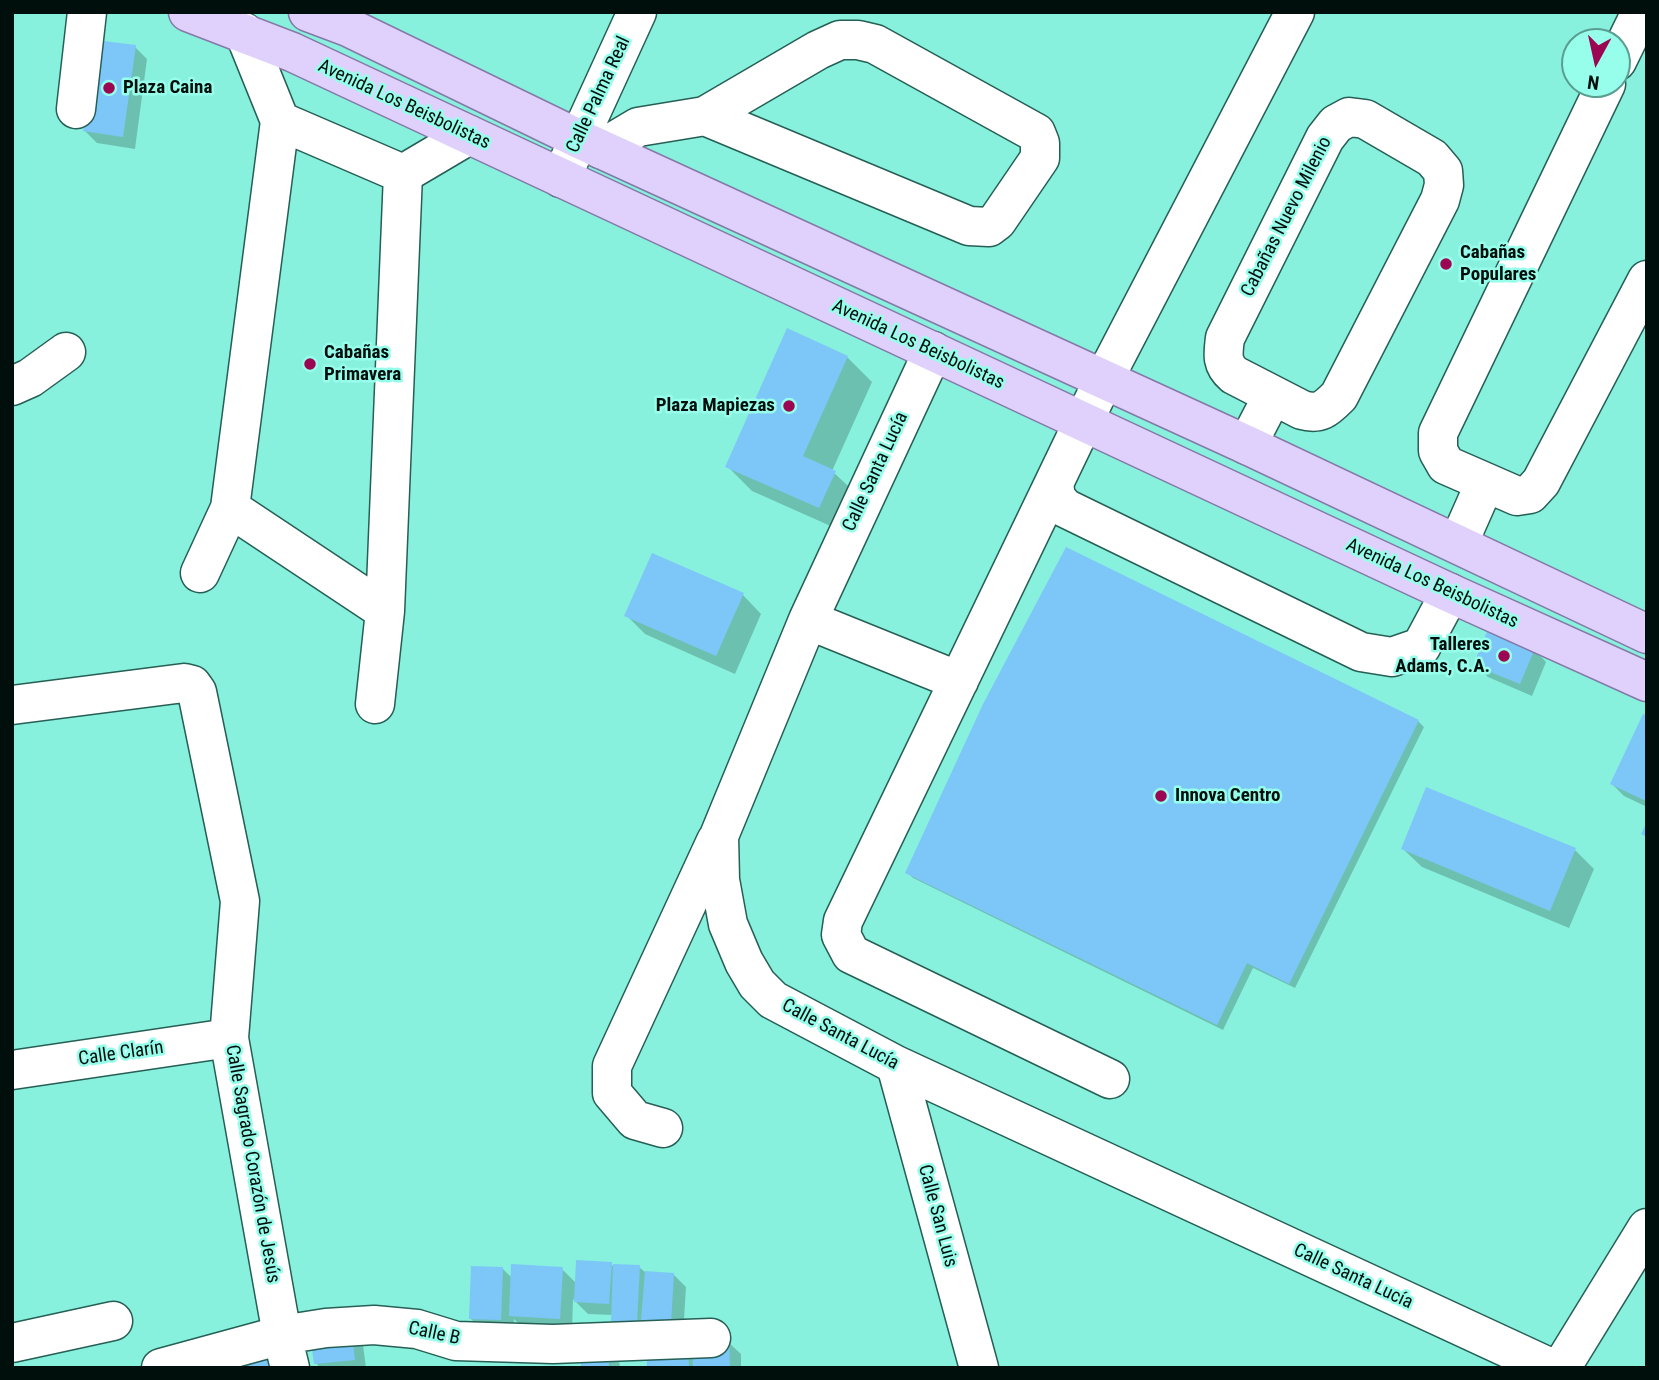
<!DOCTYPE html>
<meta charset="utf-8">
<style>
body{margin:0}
#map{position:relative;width:1659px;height:1380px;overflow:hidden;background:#88f1dd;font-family:"Roboto Condensed",sans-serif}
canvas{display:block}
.frame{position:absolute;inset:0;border:14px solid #000f0c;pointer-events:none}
.north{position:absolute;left:1561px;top:28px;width:70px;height:70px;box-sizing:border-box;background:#96feea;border:2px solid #5a9e91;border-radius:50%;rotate:188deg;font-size:19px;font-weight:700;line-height:28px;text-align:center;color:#000f0c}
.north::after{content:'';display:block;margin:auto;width:24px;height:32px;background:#9c0551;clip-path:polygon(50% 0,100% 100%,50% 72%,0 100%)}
</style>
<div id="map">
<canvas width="1659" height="1380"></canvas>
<div class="frame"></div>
<div class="north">N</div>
</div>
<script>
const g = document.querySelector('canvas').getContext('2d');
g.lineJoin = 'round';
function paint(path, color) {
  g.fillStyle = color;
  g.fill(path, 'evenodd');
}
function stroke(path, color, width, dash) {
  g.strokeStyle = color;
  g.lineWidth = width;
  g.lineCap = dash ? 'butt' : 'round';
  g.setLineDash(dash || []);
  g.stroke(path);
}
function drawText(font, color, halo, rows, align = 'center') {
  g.font = font + ' "Roboto Condensed",sans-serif';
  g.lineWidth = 5;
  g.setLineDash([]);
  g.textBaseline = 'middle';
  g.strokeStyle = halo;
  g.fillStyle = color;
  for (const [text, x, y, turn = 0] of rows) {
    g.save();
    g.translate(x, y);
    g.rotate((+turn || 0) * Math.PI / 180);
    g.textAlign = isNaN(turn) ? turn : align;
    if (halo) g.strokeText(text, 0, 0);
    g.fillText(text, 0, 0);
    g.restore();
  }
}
paint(new Path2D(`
 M 135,47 L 147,59 L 135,149 L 97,143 L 85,131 Z
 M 847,357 L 872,382 L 832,471 L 860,497 L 844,532 L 752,491 L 727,466 Z
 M 743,595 L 761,614 L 735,674 L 645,634 L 626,615 Z
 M 1534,649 L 1546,662 L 1532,696 L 1488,677 L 1475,664 Z
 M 1647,718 L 1647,807 L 1624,796 L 1612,784 Z
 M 1418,721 L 1424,727 L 1295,988 L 1253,968 L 1223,1030 L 913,878 L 907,872 Z
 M 1403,849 L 1575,850 L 1594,869 L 1569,928 L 1422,867 Z
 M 611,1264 L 615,1268 L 639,1267 L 645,1272 L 674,1275 L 686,1287 L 683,1335 L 625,1332 L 612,1320 L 613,1315 L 588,1314 L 573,1299 L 572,1331 L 523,1328 L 514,1319 L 513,1332 L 483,1331 L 471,1319 L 502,1268 L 512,1278 L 562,1269 L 577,1284 Z
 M 312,1337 L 363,1345 L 366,1368 L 320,1368 L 316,1363 Z
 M 728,1342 L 741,1354 L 741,1368 L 649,1368 Z
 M 581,1349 L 619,1360 L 620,1368 L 582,1368 Z`), '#0003');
paint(new Path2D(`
 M 95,40 L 136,45 L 123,137 L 83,131 Z
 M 787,328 L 848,356 L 803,456 L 836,471 L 819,508 L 725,467 Z
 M 1066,547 L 1419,720 L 1289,984 L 1247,963 L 1217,1025 L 905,873 L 983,704 Z
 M 652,553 L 744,593 L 716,656 L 624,616 Z
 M 1488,629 L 1535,648 L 1520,684 L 1473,665 Z
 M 1643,714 L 1647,716 L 1646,801 L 1610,784 Z
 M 1426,787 L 1576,848 L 1550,911 L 1401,849 Z
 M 1647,822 L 1647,837 L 1641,834 Z
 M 576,1260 L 612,1262 L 609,1304 L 574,1302 Z
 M 511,1264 L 563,1267 L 560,1319 L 509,1316 Z
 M 613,1264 L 640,1265 L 637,1322 L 611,1321 Z
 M 471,1266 L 503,1267 L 501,1320 L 469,1319 Z
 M 645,1271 L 674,1273 L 671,1323 L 641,1321 Z
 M 351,1330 L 355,1360 L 314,1364 L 310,1335 Z
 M 729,1340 L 730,1368 L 693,1368 L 692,1342 Z
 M 688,1344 L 689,1368 L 647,1368 L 646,1346 Z
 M 608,1346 L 609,1368 L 581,1368 L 580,1347 Z
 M 279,1351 L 284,1368 L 221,1368 Z`), '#7dc6f8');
const minor = new Path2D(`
 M 1295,12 L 1103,381 L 1054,483 L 1056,498 L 1065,508 L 1361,652 L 1392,657 L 1421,647 L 1450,593
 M 244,32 L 280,121 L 230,508 L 385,611 L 403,174 L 469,135
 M 1617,61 L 1641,12
 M 1606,84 L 1438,433 L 1438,451 L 1446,465 L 1517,496 L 1530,494 L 1541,482 L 1647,280
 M 76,109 L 87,12
 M 1349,117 L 1365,119 L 1432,158 L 1443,171 L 1444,185 L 1440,200 L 1339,396 C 1326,409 1320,415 1302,410 L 1234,375 C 1221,364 1223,354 1225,338 L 1325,138 L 1336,124 Z
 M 280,121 L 403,174
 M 601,149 L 638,127 L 705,116 L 818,50 L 840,40 L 858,40 L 875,44 L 1036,133 L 1040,143 L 1040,158 L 997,221 L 989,227 L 969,226 L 705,116
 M 561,178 L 637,12
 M 933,351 L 808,620 L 719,836 L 720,880 L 728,924 L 744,962 L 757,984 L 773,1000 L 896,1065 L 1551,1368
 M 12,386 L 30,378 L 66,352
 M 1247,445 L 1273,395
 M 1054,483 L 843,921 L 841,935 L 851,954 L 1110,1079
 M 1458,544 L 1485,483
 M 200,573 L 230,508
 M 808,620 L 959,681
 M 375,704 L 385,611
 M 12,705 L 184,683 L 192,685 L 197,692 L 240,901 L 229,1038 L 282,1335 L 290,1368
 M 896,1065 L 979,1368
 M 12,1070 L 229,1038
 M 663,1128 L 635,1120 L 612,1093 L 612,1066 L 716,841
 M 12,1343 L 113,1321
 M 161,1368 L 282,1335 L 326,1328 L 374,1325 L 417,1329 L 456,1341 L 553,1344 L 711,1338
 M 1561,1368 L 1647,1228`);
const major = new Path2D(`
 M 188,12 L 292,52 L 1450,593 L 1647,682
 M 308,12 L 348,27 L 579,139 L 1247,445 L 1647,634`);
stroke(minor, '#265f55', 41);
stroke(major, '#8479a7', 41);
stroke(minor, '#fff', 38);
stroke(major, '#e0d1fc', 38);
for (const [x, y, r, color] of [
 [109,88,7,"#9c0551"],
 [1446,264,7,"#9c0551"],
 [310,364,7,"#9c0551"],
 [789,406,7,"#9c0551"],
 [1504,656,7,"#9c0551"],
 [1161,796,7,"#9c0551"]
]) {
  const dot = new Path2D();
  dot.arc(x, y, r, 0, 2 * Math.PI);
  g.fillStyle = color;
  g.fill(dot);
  stroke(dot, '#96feea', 2.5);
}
drawText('bold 19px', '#000f0c', '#96feea', [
 ["Plaza Caina",123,88],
 ["Cabañas",1460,253],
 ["Populares",1460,275],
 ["Cabañas",324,353],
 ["Primavera",324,375],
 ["Plaza Mapiezas",775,406,"right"],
 ["Talleres",1490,645,"right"],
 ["Adams, C.A.",1490,667,"right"],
 ["Innova Centro",1175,796]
], 'left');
drawText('19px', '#000f0c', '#96feea', [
 ["Calle Palma Real",599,95,-65],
 ["Avenida Los Beisbolistas",404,105,25],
 ["Cabañas Nuevo Milenio",1287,217,-63],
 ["Avenida Los Beisbolistas",918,345,25],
 ["Calle Santa Lucía",876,472,-65],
 ["Avenida Los Beisbolistas",1432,584,25],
 ["Calle Santa Lucía",840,1035,28],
 ["Calle Clarín",121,1054,-8],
 ["Calle Sagrado Corazón de Jesús",252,1164,80],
 ["Calle San Luis",937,1216,75],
 ["Calle Santa Lucía",1353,1277,25],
 ["Calle B",434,1334,12]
]);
</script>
